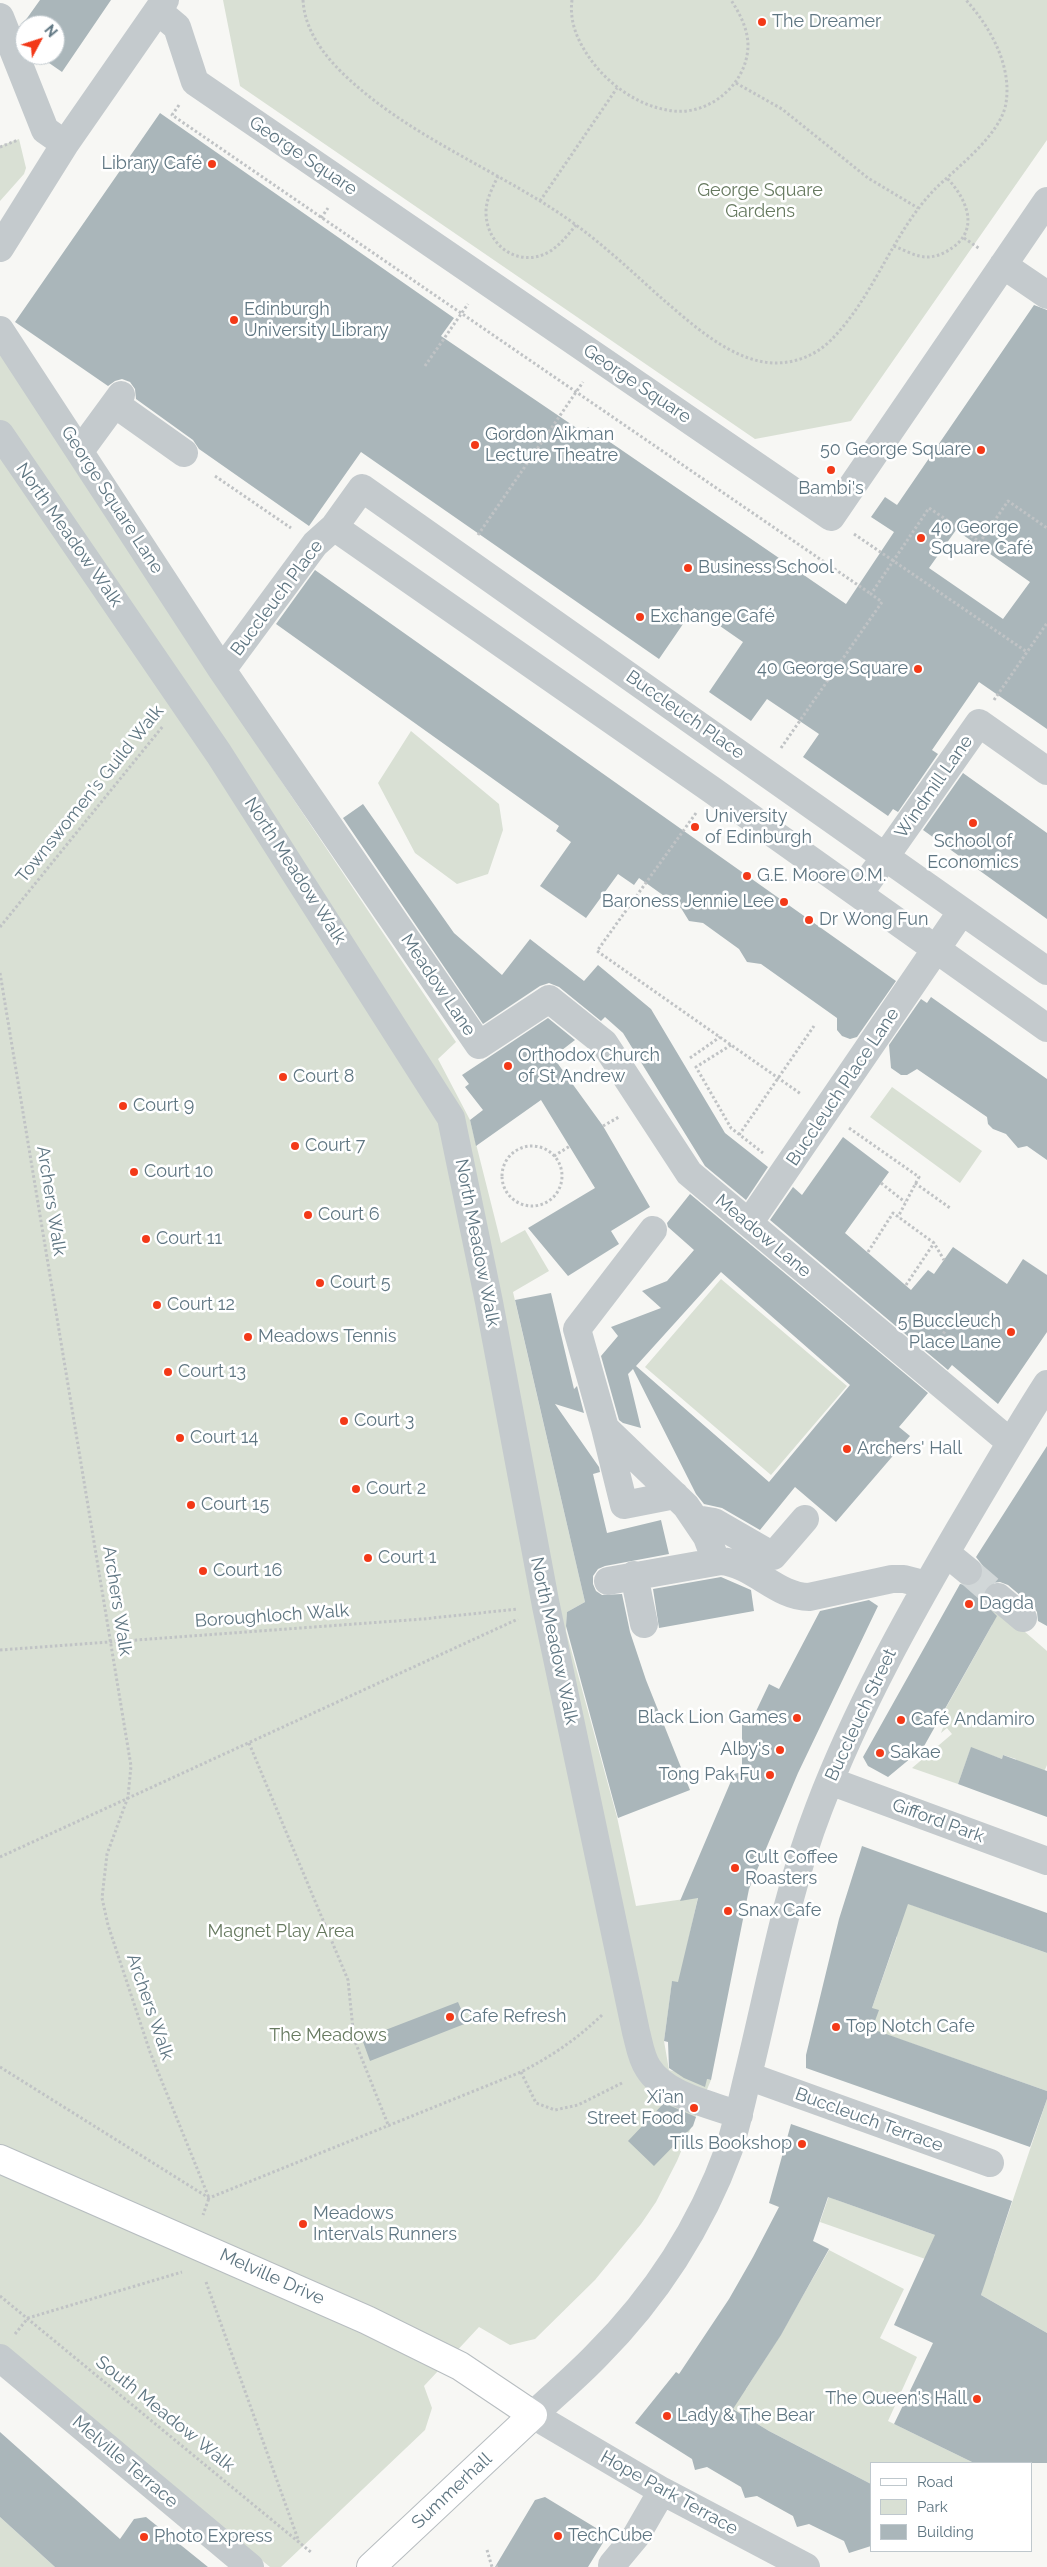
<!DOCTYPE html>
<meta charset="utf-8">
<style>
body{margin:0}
#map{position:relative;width:1047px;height:2567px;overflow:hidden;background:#f7f7f4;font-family:Raleway,sans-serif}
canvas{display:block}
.legend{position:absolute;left:870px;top:2462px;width:162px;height:90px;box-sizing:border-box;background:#fff;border:1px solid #bfc8cd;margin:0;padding:6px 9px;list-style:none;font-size:15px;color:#5f7682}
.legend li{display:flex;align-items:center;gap:10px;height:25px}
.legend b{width:25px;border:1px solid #bfc8cd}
.north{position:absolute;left:15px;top:15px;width:50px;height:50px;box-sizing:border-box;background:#fff;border:1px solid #bfc8cd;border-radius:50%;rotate:50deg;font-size:14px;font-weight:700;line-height:20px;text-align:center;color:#5f7682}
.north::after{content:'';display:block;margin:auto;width:18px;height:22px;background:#f33918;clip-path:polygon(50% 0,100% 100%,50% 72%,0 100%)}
</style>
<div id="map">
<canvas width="1047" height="2567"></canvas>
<ul class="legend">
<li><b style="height:6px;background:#fff"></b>Road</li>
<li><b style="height:14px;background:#d9e0d4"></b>Park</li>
<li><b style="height:14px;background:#aab6ba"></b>Building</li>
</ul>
<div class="north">N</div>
</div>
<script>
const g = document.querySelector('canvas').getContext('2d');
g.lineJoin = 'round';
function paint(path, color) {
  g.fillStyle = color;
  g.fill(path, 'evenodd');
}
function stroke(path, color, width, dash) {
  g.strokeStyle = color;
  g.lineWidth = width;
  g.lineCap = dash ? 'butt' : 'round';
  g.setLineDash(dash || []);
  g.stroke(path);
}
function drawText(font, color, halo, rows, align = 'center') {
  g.font = font + ' Raleway,sans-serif';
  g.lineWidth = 5;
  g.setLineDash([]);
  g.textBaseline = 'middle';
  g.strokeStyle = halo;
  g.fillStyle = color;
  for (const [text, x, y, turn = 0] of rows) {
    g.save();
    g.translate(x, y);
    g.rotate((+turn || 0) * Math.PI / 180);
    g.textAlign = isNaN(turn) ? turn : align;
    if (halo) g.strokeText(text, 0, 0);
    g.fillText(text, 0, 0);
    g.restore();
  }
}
paint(new Path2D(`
 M 223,0 L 1047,0 L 1047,140 L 851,421 L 755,439 L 240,86 Z
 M 19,139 L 26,168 L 24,174 L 0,201 L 0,146 Z
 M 0,354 L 205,667 L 456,1042 L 438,1059 L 470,1120 L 501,1243 L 525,1230 L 549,1271 L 513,1292 L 585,1602 L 567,1612 L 566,1631 L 617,1817 L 636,1906 L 698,1897 L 679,1983 L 672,1982 L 664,2041 L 669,2070 L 711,2080 L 677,2161 L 656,2202 L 641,2224 L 595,2280 L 535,2339 L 510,2345 L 479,2327 L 424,2386 L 432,2408 L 425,2430 L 281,2567 L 270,2567 L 0,2345 Z
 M 411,731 L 499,804 L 503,830 L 488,874 L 457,884 L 415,853 L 378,783 Z
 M 892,1087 L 982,1151 L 960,1183 L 870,1117 Z
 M 721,1279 L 847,1386 L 771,1475 L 645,1367 Z
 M 994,1605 L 1047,1651 L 1047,1765 L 1043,1774 L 1015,1764 L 1016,1759 L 1003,1755 L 1002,1759 L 971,1748 L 958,1784 L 912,1768 L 952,1734 L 947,1728 L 941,1733 L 944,1725 L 938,1722 L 992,1625 L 985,1621 Z
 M 891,1889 L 912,1905 L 1047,1953 L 1047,2091 L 879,2032 L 867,2041 L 872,2008 L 897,1937 Z
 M 1047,2099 L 1047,2333 L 981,2295 L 985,2280 L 820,2222 L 836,2175 L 834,2199 L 994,2256 Z
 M 829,2250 L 904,2289 L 880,2338 L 917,2357 L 888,2421 L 974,2463 L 871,2463 L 871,2484 L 769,2431 L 732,2408 L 740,2389 L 746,2389 L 781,2334 Z
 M 0,2517 L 55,2567 L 0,2567 Z`), '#d9e0d4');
paint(new Path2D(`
 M 40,0 L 111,0 L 62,72 L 39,56 L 55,55 L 55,25 L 30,25 L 25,21 Z
 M 160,113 L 454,318 L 441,336 L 584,433 L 588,427 L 846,604 L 894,532 L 871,517 L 885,497 L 897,505 L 1034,305 L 1047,310 L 1047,729 L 979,682 L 932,750 L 938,754 L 898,812 L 893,809 L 888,816 L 803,757 L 819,734 L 767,699 L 751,721 L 709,692 L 743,642 L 694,608 L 659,659 L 361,452 L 309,526 L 199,449 L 193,440 L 136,399 L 135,389 L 130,382 L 122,379 L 115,381 L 108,386 L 15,322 ZM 956,530 L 1030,582 L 1003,619 L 929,568 Z
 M 315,570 L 896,981 L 857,1037 L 850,1039 L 842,1036 L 837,1030 L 837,1018 L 761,964 L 747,962 L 739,949 L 703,923 L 689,921 L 681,908 L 639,878 L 634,885 L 618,874 L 586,918 L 540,886 L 571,842 L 556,831 L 559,826 L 276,624 Z
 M 963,773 L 1047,833 L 1047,919 L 923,830 Z
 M 363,804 L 454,933 L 502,975 L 530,939 L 584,981 L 598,965 L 651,1009 L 725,1133 L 768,1167 L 746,1200 L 705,1166 L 623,1033 L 605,1017 L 601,1021 L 559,987 L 549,983 L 540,986 L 483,1024 L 343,818 Z
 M 931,997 L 1047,1079 L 1047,1160 L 1027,1146 L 1018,1148 L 1006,1134 L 993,1129 L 988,1124 L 987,1117 L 917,1069 L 907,1075 L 901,1075 L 891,1068 L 889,1045 L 921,999 L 927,1003 Z
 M 548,1018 L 575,1040 L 553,1057 L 603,1126 L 650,1207 L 611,1231 L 619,1244 L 568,1276 L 528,1228 L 595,1188 L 541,1100 L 476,1146 L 470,1120 L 483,1110 L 465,1087 L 469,1084 L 462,1075 Z
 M 843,1137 L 889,1172 L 845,1233 L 911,1290 L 928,1270 L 934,1274 L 953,1247 L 1007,1284 L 1023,1259 L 1047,1275 L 1047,1332 L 998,1404 L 952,1365 L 948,1370 L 770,1220 L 793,1187 L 802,1195 Z
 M 690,1194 L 928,1393 L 899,1427 L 910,1436 L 836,1522 L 795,1487 L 760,1530 L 722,1508 L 704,1504 L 696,1494 L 633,1369 L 628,1374 L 641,1428 L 623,1423 L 619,1420 L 601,1356 L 618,1336 L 611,1327 L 661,1308 L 642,1291 L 667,1281 L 694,1250 L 668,1227 L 667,1223 ZM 721,1272 L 850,1385 L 769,1482 L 636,1366 Z
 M 551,1293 L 574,1389 L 577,1386 L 584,1413 L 555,1404 L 599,1467 L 600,1472 L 593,1474 L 607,1533 L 661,1520 L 669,1554 L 605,1566 L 598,1569 L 593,1576 L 593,1584 L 596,1591 L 602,1595 L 622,1594 L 630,1632 L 646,1680 L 690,1790 L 618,1818 L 566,1626 L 567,1612 L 585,1602 L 515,1300 Z
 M 1047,1446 L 1047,1626 L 1038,1621 L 1037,1612 L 1033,1606 L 1008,1585 L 1000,1582 L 992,1583 L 986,1587 L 983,1594 L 983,1602 L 997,1616 L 923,1748 L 888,1777 L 868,1766 L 863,1757 L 960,1584 L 973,1586 L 980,1580 L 983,1573 L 983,1566 L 976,1557 Z
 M 721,1577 L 751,1590 L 754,1611 L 659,1628 L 653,1589 Z
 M 869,1600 L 878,1606 L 798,1773 L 749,1889 L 711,2080 L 707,2079 L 705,2087 L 684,2078 L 669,2068 L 668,2042 L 664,2041 L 672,1981 L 678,1982 L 698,1898 L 680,1901 L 734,1774 L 742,1772 L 742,1724 L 749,1726 L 769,1684 L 779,1689 L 820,1611 Z
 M 971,1747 L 1002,1759 L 1003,1755 L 1047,1771 L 1047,1817 L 958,1784 Z
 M 862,1846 L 1047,1913 L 1047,1953 L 908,1904 L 872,2008 L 879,2010 L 872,2029 L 1047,2091 L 1047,2099 L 1030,2147 L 806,2068 L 806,2055 L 839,1919 Z
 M 458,2002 L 467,2023 L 370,2061 L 362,2039 Z
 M 664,2103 L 696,2117 L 693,2126 L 654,2166 L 628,2141 Z
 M 791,2124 L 1012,2201 L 981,2295 L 1047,2333 L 1047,2463 L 974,2463 L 894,2424 L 933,2343 L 894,2325 L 935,2235 L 828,2197 L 813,2241 L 829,2249 L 781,2335 L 733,2409 L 769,2431 L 871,2484 L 871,2546 L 849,2553 L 844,2541 L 809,2524 L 797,2527 L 793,2516 L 757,2496 L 745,2498 L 741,2487 L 707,2467 L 695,2470 L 692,2459 L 635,2423 L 676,2372 L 679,2374 L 729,2299 L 753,2257 L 779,2207 L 769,2203 Z
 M 0,2432 L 120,2539 L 134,2519 L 146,2517 L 208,2567 L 55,2567 L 0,2517 Z
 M 545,2497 L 601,2531 L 604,2541 L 588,2567 L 495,2567 L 535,2500 Z`), '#aab6ba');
stroke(new Path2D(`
 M 968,1571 L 998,1597`), '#d1d7d8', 28, [28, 14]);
const major = new Path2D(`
 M 0,2159 L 367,2320 L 460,2366 L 533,2415 L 371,2567`);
stroke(major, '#b7bdc0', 30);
stroke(new Path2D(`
 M 303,0 C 305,37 333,66 360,89 C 419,139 494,170 559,213 C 595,237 627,267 659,296 C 691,323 731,362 775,363 C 795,363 814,356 829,342 C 874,298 891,235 934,190 C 956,168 1001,135 1006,103 C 1012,65 990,27 966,0
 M 572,0 C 569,22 578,42 591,60 C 610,86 640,107 673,111 C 710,115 747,84 748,46 C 748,29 740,14 731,0
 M 736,83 L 782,109 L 868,178 L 918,208
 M 179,105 L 172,115 L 871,594
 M 0,147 L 18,140
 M 498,176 C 493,187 486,199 486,212 C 486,245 518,269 549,252 C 560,245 568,235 576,225
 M 540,201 L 617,88
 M 321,218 L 328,208
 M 964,238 L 980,249
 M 894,246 C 904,250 916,257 927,257 C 936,257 945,253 952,248 C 981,228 965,197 947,178
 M 425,366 L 468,304
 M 215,476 L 291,528
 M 854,534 L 1027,652
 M 478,535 L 583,382
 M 994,700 L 1047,623
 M 781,748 L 882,602 L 871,594 L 929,508 L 980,542 L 1008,501 L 1047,528
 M 696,813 L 597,951 L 801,1094
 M 0,927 L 163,726
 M 0,973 L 131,1766 L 128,1797 L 107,1854 L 102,1898 L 108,1925 L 150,2052 L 209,2198 L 203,2215
 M 731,1045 L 696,1067 L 731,1128 L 763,1153
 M 690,1058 L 720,1037
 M 603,1126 L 619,1117
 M 849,1128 L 919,1177 L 898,1217
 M 739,1135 L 814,1026
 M502 1176a30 30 0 1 1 60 0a30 30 0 1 1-60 0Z
 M 554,1156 L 570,1146
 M 881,1183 L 905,1202
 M 915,1183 L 950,1208
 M 868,1252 L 893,1213 L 934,1243 L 944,1260
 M 906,1285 L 934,1243
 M 938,1342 L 954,1317
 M 0,1650 L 423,1619 L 518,1609
 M 249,1743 L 348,1980 L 354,2039 L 389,2127
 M 0,1857 L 518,1619
 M 0,2067 L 209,2198 L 521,2072 C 552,2056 577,2039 602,2015
 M 521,2072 L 536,2103 L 555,2110 L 578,2105 L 622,2083
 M 206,2282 L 299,2542
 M 0,2296 L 312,2553
 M 15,2334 L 28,2318 L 182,2272
 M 487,2550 L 492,2567
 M 496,2567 L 498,2567`), '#c0c3c5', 3, [2.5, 2.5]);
stroke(new Path2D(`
 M 158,11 L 177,27 L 195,82 L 831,517 L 1047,201
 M 0,17 L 45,130 L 65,144
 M 0,248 L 65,144 L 165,0
 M 1003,265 L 1047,295
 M 0,330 L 222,670 L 479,1045 L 549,999 L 604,1043 L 689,1173 L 1010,1442
 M 115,404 L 184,453
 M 0,434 L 219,754 L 451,1118 L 489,1302 L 546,1606 L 636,2032 C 639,2043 641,2058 648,2068 C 665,2096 710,2104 739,2115
 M 80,451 L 121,395
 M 334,527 L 712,790 L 1047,1028
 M 222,670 L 315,544 L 334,527 L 362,488 L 1047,971
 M 859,894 L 979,723 L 1047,771
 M 749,1223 L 962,911
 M 653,1230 L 577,1329 L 605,1428 L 686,1506 L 707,1537 L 716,1561
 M 605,1428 L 624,1505 L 675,1495
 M 696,1519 L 714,1522 L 773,1556 L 805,1519
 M 946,1553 L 968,1571
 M 634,1575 L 644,1624
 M 608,1581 L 721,1561 C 754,1564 777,1597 809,1597 L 892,1579 L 904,1579 L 927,1585
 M 998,1597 L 1023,1618
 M 830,1781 L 1047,1861
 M 748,2076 L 990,2163
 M 0,2358 L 250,2567
 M 612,2565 L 636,2536 L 662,2491
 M 806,2567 L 662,2491 L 533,2415 C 554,2395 577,2376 597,2355 C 655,2297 701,2226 729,2149 C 737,2124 742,2100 748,2075 C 770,1986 786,1893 819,1808 C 856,1711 907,1619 959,1530 C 988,1481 1016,1432 1047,1384`), '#c4cacd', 28);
stroke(major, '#fff', 28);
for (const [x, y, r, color] of [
 [762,22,5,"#f33918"],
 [212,164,5,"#f33918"],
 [234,320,5,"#f33918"],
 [475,445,5,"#f33918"],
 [981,450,5,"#f33918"],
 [831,470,5,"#f33918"],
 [921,538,5,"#f33918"],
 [688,568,5,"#f33918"],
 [640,617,5,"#f33918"],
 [918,669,5,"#f33918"],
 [973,823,5,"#f33918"],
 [695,827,5,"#f33918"],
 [747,876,5,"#f33918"],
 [784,902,5,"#f33918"],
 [809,920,5,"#f33918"],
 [508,1066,5,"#f33918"],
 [283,1077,5,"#f33918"],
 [123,1106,5,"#f33918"],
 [295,1146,5,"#f33918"],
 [134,1172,5,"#f33918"],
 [308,1215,5,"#f33918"],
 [146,1239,5,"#f33918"],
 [320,1283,5,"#f33918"],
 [157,1305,5,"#f33918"],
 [1011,1332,5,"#f33918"],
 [248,1337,5,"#f33918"],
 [168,1372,5,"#f33918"],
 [344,1421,5,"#f33918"],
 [180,1438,5,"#f33918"],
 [847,1449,5,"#f33918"],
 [356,1489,5,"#f33918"],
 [191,1505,5,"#f33918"],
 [368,1558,5,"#f33918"],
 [203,1571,5,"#f33918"],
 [969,1604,5,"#f33918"],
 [797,1718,5,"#f33918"],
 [901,1720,5,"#f33918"],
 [780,1750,5,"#f33918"],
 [880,1753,5,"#f33918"],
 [770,1775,5,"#f33918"],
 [735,1868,5,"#f33918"],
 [728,1911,5,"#f33918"],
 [450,2017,5,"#f33918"],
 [836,2027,5,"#f33918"],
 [694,2108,5,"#f33918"],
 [802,2144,5,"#f33918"],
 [303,2224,5,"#f33918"],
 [977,2399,5,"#f33918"],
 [667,2416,5,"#f33918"],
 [558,2536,5,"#f33918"],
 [144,2537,5,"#f33918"]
]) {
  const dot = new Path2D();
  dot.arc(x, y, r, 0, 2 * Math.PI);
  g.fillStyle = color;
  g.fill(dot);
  stroke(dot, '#fff', 2);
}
drawText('18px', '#5f7682', '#fff', [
 ["The Dreamer",772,22],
 ["Library Café",202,164,"right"],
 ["Edinburgh",244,310],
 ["University Library",244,331],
 ["Gordon Aikman",485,435],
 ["Lecture Theatre",485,456],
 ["50 George Square",971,450,"right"],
 ["Bambi's",831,489,"center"],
 ["40 George",931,528],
 ["Square Café",931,549],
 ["Business School",698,568],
 ["Exchange Café",650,617],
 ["40 George Square",908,669,"right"],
 ["University",705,817],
 ["of Edinburgh",705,838],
 ["School of",973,842,"center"],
 ["Economics",973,863,"center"],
 ["G.E. Moore O.M.",757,876],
 ["Baroness Jennie Lee",774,902,"right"],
 ["Dr Wong Fun",819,920],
 ["Orthodox Church",518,1056],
 ["of St Andrew",518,1077],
 ["Court 8",293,1077],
 ["Court 9",133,1106],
 ["Court 7",305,1146],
 ["Court 10",144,1172],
 ["Court 6",318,1215],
 ["Court 11",156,1239],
 ["Court 5",330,1283],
 ["Court 12",167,1305],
 ["5 Buccleuch",1001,1322,"right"],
 ["Place Lane",1001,1343,"right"],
 ["Meadows Tennis",258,1337],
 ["Court 13",178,1372],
 ["Court 3",354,1421],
 ["Court 14",190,1438],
 ["Archers' Hall",857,1449],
 ["Court 2",366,1489],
 ["Court 15",201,1505],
 ["Court 1",378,1558],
 ["Court 16",213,1571],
 ["Dagda",979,1604],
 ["Black Lion Games",787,1718,"right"],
 ["Café Andamiro",911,1720],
 ["Alby's",770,1750,"right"],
 ["Sakae",890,1753],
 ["Tong Pak Fu",760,1775,"right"],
 ["Cult Coffee",745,1858],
 ["Roasters",745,1879],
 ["Snax Cafe",738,1911],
 ["Cafe Refresh",460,2017],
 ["Top Notch Cafe",846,2027],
 ["Xi’an",684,2098,"right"],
 ["Street Food",684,2119,"right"],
 ["Tills Bookshop",792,2144,"right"],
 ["Meadows",313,2214],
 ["Intervals Runners",313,2235],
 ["The Queen's Hall",967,2399,"right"],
 ["Lady & The Bear",677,2416],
 ["TechCube",568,2536],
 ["Photo Express",154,2537]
], 'left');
drawText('18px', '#5f7682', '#fff', [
 ["George Square",303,156,34],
 ["George Square",637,384,34],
 ["George Square Lane",112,500,57],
 ["North Meadow Walk",69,535,55],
 ["Buccleuch Place",277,598,-53],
 ["Buccleuch Place",685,715,35],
 ["Windmill Lane",934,787,-55],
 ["Townswomen's Guild Walk",90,794,-51],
 ["North Meadow Walk",295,871,57],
 ["Meadow Lane",438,985,56],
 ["Buccleuch Place Lane",843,1087,-56],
 ["Archers Walk",51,1201,81],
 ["Meadow Lane",763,1236,40],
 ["North Meadow Walk",477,1243,79],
 ["Archers Walk",117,1601,81],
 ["Boroughloch Walk",272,1616,-4],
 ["North Meadow Walk",554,1641,78],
 ["Buccleuch Street",861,1715,-65],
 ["Gifford Park",938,1821,20],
 ["Archers Walk",150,2007,71],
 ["Buccleuch Terrace",869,2120,20],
 ["Melville Drive",272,2277,24],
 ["South Meadow Walk",165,2414,39],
 ["Melville Terrace",125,2462,40],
 ["Summerhall",452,2491,-43],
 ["Hope Park Terrace",669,2493,29]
]);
drawText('18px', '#66795f', '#fff', [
 ["George Square",760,191],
 ["Gardens",760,212],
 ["Magnet Play Area",281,1932],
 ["The Meadows",328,2036]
]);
</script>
